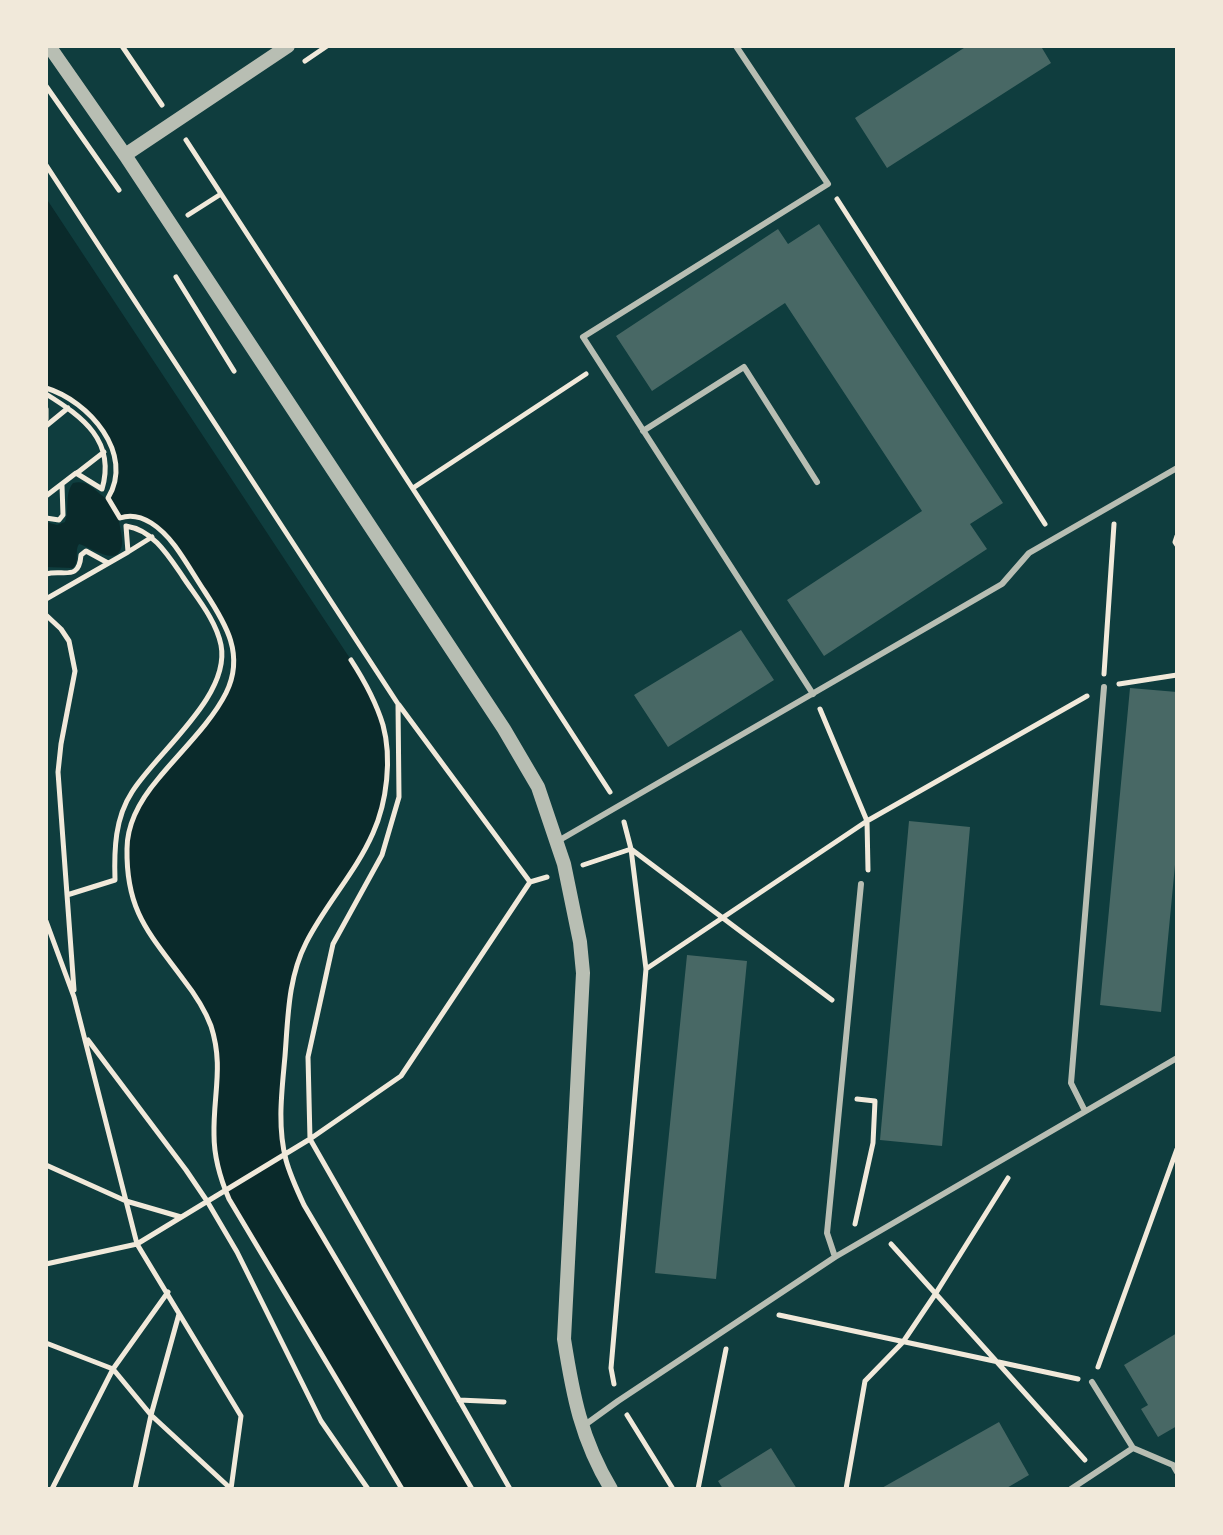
<!DOCTYPE html>
<style>
body{margin:0}
#map{position:relative;width:1223px;height:1535px;overflow:hidden;background:#0f3d3e;font-family:Inter,sans-serif}
canvas{display:block}
.frame{position:absolute;inset:0;border:48px solid #f1e9da;pointer-events:none}
</style>
<div id="map">
<canvas width="1223" height="1535"></canvas>
<div class="frame"></div>
</div>
<script>
const g = document.querySelector('canvas').getContext('2d');
g.lineJoin = 'round';
function paint(path, color) {
  g.fillStyle = color;
  g.fill(path, 'evenodd');
}
function stroke(path, color, width, dash) {
  g.strokeStyle = color;
  g.lineWidth = width;
  g.lineCap = dash ? 'butt' : 'round';
  g.setLineDash(dash || []);
  g.stroke(path);
}
paint(new Path2D(`
 M 46,198 L 351,660 L 364,682 L 383,728 L 386,748 L 385,792 L 373,833 L 318,923 L 297,965 L 288,1011 L 282,1137 L 293,1182 L 472,1489 L 402,1489 L 229,1199 L 214,1150 L 216,1042 L 200,1004 L 150,934 L 129,886 L 128,835 L 140,804 L 218,706 L 235,666 L 230,635 L 171,541 L 145,519 L 119,518 C 119,527 123,536 122,544 C 119,569 91,547 79,544 C 74,551 80,561 73,568 L 46,567 L 46,522 L 57,525 L 65,522 C 70,509 64,495 73,483 C 89,479 95,492 107,499 L 114,486 L 115,461 L 102,429 L 76,403 L 46,388 Z`), '#0a2a2b');
paint(new Path2D(`
 M 967,46 L 1045,46 L 1042,48 L 1051,63 L 887,168 L 855,118 Z
 M 819,224 L 1003,503 L 970,524 L 987,549 L 824,656 L 787,600 L 922,511 L 785,303 L 652,391 L 616,336 L 778,229 L 788,244 Z
 M 741,630 L 774,680 L 668,747 L 634,695 Z
 M 1130,688 L 1177,692 L 1177,844 L 1161,1012 L 1100,1005 Z
 M 909,821 L 970,827 L 942,1146 L 880,1140 Z
 M 687,955 L 747,961 L 716,1279 L 655,1273 Z
 M 1177,1333 L 1177,1426 L 1158,1437 L 1141,1409 L 1148,1405 L 1124,1365 Z
 M 999,1422 L 1029,1475 L 1005,1489 L 880,1489 Z
 M 771,1448 L 797,1489 L 723,1489 L 718,1481 Z`), '#486865');
stroke(new Path2D(`
 M 122,46 L 162,105
 M 305,61 L 327,46
 M 46,86 L 119,190
 M 186,140 L 610,792
 M 46,165 L 398,704 L 399,797 L 382,855 L 333,944 L 308,1057 L 310,1139 L 510,1489
 M 837,199 L 1045,524
 M 188,215 L 221,194
 M 176,277 L 234,371
 M 46,388 C 89,401 135,454 108,498 L 120,518 C 142,510 163,530 175,546 C 186,561 195,577 205,592 C 226,624 245,655 226,693 C 211,723 180,752 158,779 C 141,799 127,822 127,849 C 126,911 149,933 183,979 C 194,993 205,1010 211,1026 C 224,1066 213,1095 214,1135 C 214,1158 220,1178 229,1199 L 402,1489
 M 46,394 C 83,417 116,441 102,489 L 76,473 L 46,496
 M 46,409 L 46,419
 M 46,426 L 68,408
 M 77,473 L 104,452
 M 413,488 L 586,374
 M 46,518 L 59,520 L 63,515 L 62,485
 M 1177,536 L 1175,542 L 1177,545
 M 128,552 L 152,537
 M 46,574 C 63,569 79,582 81,555 L 86,551 L 108,563
 M 46,599 L 128,552 L 126,526 C 153,530 168,555 183,577 C 197,598 216,620 221,645 C 231,696 157,752 132,792 C 115,818 114,849 115,880 L 67,895
 M 46,615 L 61,629 L 69,641 L 75,671 L 61,744 L 58,772 L 74,990
 M 351,660 C 364,680 376,702 383,725 C 392,758 387,802 373,833 C 356,872 325,905 306,943 C 288,978 288,1018 285,1056 C 282,1090 277,1126 286,1160 C 290,1175 297,1190 304,1205 L 472,1489
 M 1104,674 L 1114,524
 M 1119,684 L 1177,675
 M 399,705 L 530,882 L 547,877
 M 820,709 L 867,821 L 868,870
 M 583,865 L 631,849 L 832,1000
 M 46,921 L 74,997 L 137,1244 L 241,1416 L 231,1489
 M 646,969 L 867,821 L 1087,696
 M 88,1040 L 186,1170 L 207,1201 L 237,1252 L 321,1421 L 368,1489
 M 46,1165 L 126,1201 L 181,1217
 M 855,1224 L 873,1143 L 875,1101 L 857,1099
 M 891,1244 L 1085,1460
 M 46,1264 L 137,1244 L 310,1139 L 401,1076 L 530,882
 M 779,1315 L 1078,1379
 M 46,1343 L 113,1369 L 151,1415 L 230,1488
 M 1098,1367 L 1177,1149
 M 614,1384 L 611,1368 L 646,969 L 631,849 L 624,822
 M 459,1400 L 504,1402
 M 627,1415 L 673,1489
 M 52,1489 L 113,1369 L 168,1292
 M 135,1489 L 151,1415 L 179,1314
 M 698,1489 L 726,1349
 M 846,1489 L 865,1381 L 903,1342 L 936,1293 L 1008,1178`), '#f1e9da', 5);
stroke(new Path2D(`
 M 736,46 L 828,184 L 583,337 L 813,694
 M 643,431 L 744,367 L 817,482
 M 558,841 L 1002,584 L 1029,553 L 1177,468
 M 1085,1111 L 1071,1083 L 1104,687
 M 835,1257 L 827,1233 L 861,884
 M 1092,1382 L 1133,1448 L 1173,1465 L 1177,1472
 M 582,1427 L 618,1401 L 835,1257 L 1177,1058
 M 1071,1489 L 1133,1448`), '#b8beb3', 6);
stroke(new Path2D(`
 M 49,46 L 125,155 L 504,729 L 538,787 L 564,864 L 580,942 L 583,973 L 564,1339 C 573,1396 581,1439 611,1489
 M 125,155 L 288,46`), '#b8beb3', 14);
</script>
